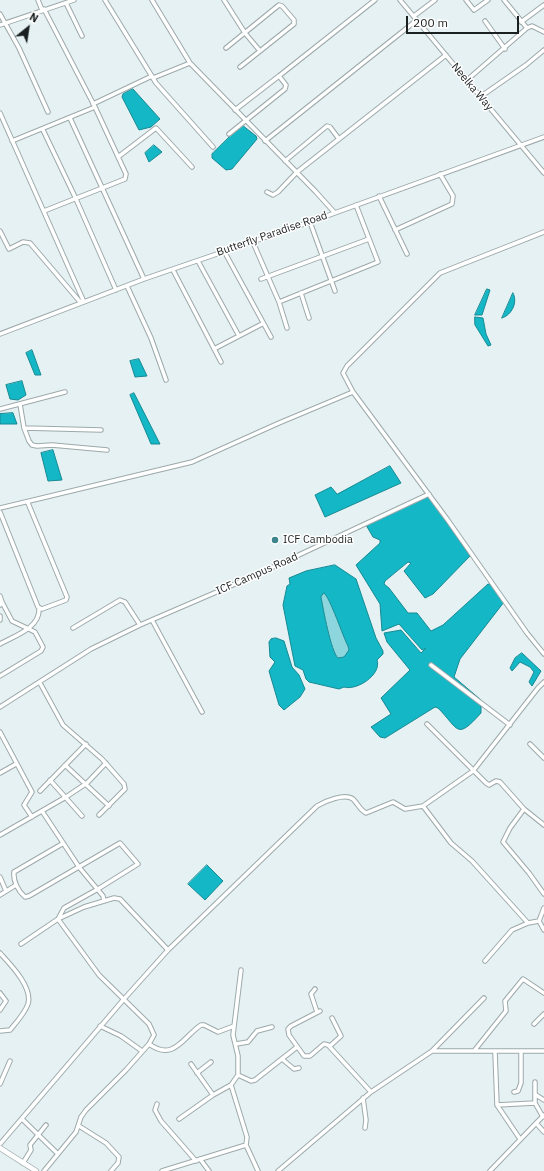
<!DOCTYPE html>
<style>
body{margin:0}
#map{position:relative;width:544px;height:1171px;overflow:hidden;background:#e5f1f3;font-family:"IBM Plex Sans",sans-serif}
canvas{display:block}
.north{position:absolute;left:8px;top:8px;width:40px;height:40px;-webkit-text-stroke:3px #fff;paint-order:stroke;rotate:30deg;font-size:11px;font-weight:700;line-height:16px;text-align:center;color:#1a1f1f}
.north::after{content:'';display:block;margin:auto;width:14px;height:18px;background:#1a1f1f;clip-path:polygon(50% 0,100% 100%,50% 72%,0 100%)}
.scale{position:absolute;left:406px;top:16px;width:113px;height:18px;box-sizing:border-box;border:2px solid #1a1f1f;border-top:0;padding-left:5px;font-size:12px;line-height:14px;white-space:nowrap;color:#1a1f1f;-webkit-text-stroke:3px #fff;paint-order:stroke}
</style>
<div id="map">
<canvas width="544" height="1171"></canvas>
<div class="north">N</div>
<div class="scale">200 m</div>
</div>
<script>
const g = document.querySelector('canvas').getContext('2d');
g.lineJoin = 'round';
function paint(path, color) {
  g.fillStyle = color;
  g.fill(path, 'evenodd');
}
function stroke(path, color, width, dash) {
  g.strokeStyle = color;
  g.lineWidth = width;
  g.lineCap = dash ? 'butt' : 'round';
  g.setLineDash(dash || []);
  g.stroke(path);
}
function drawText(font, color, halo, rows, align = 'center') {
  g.font = font + ' "IBM Plex Sans",sans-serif';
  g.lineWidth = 3;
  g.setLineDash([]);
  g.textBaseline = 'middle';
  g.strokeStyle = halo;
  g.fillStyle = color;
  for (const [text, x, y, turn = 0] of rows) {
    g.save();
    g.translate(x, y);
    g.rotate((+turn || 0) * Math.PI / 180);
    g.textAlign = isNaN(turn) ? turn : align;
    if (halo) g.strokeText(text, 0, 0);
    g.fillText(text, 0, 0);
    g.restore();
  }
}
paint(new Path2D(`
 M 324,593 C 330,597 343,637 348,646 L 349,650 L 344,657 L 338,658 C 331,652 323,609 321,597 Z`), '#8dd6dd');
const water = new Path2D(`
 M 133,89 L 160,119 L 151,127 L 139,130 L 122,97 L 123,94 Z
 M 242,125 L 256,136 L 257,139 L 232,169 L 226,170 L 212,158 L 212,154 Z
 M 154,145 L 162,152 L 149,162 L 145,153 Z
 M 487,289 L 490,290 L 482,315 L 475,315 Z
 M 513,293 C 518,302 512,315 502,318 Z
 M 475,317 L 483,318 L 486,334 L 491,345 L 488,346 L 475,325 Z
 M 32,350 L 41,375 L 35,375 L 26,353 Z
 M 139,359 L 147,376 L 135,377 L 130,361 Z
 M 22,381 L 26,395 L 18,400 L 10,399 L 6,385 Z
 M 134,393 L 160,444 L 151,444 L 130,395 Z
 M 13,413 L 17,424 L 0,424 L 0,414 Z
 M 53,450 L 62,480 L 48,481 L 41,453 Z
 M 390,466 L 401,483 L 325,517 L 315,495 L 331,487 L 337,494 Z
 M 429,496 L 470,556 L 433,594 L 425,598 L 404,571 L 411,563 L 408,562 L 385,581 L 384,584 L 389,588 L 408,613 L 417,613 L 431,631 L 443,625 L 488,584 L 492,585 L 504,602 L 460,659 L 454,677 L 481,700 L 481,713 C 456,741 459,729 438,708 L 435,707 L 385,738 L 380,737 L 371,727 L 391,714 L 381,698 L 410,670 L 387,642 L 384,633 L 401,630 L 421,653 L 426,648 L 422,650 L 399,624 L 382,631 L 380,604 L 356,565 L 380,543 L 380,540 L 373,537 L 366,525 Z
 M 335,565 L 356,579 L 376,638 L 383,651 L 383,654 L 377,660 C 382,675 356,691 344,687 L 339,689 L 309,682 L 306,679 L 303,670 L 295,666 L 283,605 L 287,586 L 290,584 L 289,578 L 306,571 ZM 324,593 C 330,597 343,637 348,646 L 349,650 L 344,657 L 338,658 C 331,652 323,608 321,597 Z
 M 276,638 L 284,641 L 292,667 L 299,675 L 305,689 L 300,697 L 284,710 L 279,705 L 269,671 L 275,662 L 270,657 L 269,642 L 271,639 Z
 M 522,653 L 541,671 L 532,686 L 529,682 L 534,672 L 530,667 L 520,662 L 512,671 L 510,668 L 515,658 Z
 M 207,865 L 223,881 L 205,900 L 188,884 Z`);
paint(water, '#14b7c5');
stroke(water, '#168993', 1);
const minor = new Path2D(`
 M 38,0 L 42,10
 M 105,0 L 156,83 L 213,147
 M 152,0 L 190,63 L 316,192 L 334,212
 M 224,0 L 245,33 L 260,51
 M 400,0 L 544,173
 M 466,0 L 474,10 L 488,0
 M 66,3 L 82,36
 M 44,9 L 95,107
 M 0,14 L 19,48 L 48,112
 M 414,16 L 435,0
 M 485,21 L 505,49
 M 521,22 L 544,5
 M 0,25 L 74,0
 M 527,28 L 532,26 L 544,32
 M 226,48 L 279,5 L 282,6 L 294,20 L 294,24 L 240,67
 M 153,78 L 190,63
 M 467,80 L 527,28 L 504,0
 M 480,97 L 526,65 L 544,50
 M 93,104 L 152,76
 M 235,110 L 279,76
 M 0,113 L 84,302
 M 70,118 L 144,279
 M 43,130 L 76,199 L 116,290
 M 229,134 L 285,89 L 286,85 L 279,76 L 375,0
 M 12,141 L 95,107 L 126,174 L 125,179 L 44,211
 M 265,141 L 417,20
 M 118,157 L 156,128 L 192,167
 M 285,161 L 327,126 L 330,127 L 339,139
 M 267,192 L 273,195 L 278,192 L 297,172 L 446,55
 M 379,196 L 407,254
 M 310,222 L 335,291
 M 395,230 L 452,204 L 453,196 L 440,174
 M 0,231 L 9,249 L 23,242 L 30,243 L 81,303
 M 544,232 L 440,273 L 347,366 L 343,373 L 353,392 L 447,519 L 527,633 L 544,654
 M 252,240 L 279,302 L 287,328
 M 224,251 L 271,337
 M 198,261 L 239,336
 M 173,270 L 221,362
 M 261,279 L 369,239
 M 127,286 L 151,338 L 166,380
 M 301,293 L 309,318
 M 279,302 L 378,262 L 356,205
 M 0,334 L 144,279 L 310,222 L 544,137
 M 214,349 L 262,324
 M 20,404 L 24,428 L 101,430
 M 0,409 L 65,392
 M 24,428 L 29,441 L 32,445 L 37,446 L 52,445 L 107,450
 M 0,508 L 192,462 L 279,423 L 353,392
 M 0,512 L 38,607 L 42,609 L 66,600 L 67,597 L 28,503
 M 0,596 L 2,602 L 0,605
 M 0,616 L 0,620
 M 152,620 L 202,712
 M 73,628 L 120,600 L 125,602 L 140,625
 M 0,644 C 14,636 40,628 39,609
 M 431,665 L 510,725
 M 0,676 L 41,651 L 43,647 L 35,632 L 12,621 L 2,602
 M 40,683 L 63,725 L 102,759 L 124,784 L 125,789 L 99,815
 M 0,707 L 91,649 L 140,625 L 256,575 L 429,494
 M 427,724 L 486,783 L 489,785 L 496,781 L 500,782 L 524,809
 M 0,732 L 32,792 L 24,805 L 32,817
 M 530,744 L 544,758
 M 65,765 L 109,806
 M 0,773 L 16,764
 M 50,780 L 82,816
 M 40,791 L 86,744
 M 423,806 L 451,843 L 472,861 L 528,923 L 539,921
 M 42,811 L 79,867 L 103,896 L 104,901
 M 544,825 L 524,809 L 510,828 L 503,842 L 529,873 L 544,894
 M 0,835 L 66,797 L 87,783 L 106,763
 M 0,877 L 6,891
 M 0,895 L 16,885
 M 539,921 L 544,908
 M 539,921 L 544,930
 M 21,944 L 58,919 L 84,907 L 114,898 L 120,899 L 168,950
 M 0,953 C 10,964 33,987 28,1004 C 25,1013 16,1023 10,1030 L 0,1031
 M 485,961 L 512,930 L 528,923
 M 315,989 L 311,994 L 317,1012
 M 0,993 L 6,1001 L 0,1010
 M 320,1011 L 291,1026 L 288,1029 L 289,1035 L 304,1056 L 310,1056 L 324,1044 L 328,1045 L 371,1092
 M 534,1024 L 544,1014
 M 100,1026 L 121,1036 L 142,1051
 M 149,1044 C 174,1062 183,1037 201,1025 L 204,1025 L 218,1032 L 234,1026
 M 236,1044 L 248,1042 L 257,1031 L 272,1027
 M 330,1046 L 341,1036 L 332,1018
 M 432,1051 L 484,998
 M 474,1051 L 506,1011 L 505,1001 L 523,979 L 544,993
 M 495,1052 L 497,1105 L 520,1139
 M 282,1059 L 294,1069 L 299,1068
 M 191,1064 L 213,1095
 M 197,1073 L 211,1062
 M 238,1075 L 238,1056 L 233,1035 L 241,970
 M 535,1082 L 535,1103 L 543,1117
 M 0,1084 L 10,1061
 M 514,1092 L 518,1091 L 521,1083 L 521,1051
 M 536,1095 L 544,1100
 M 363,1098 L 366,1120 L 365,1128
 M 157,1104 L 155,1110 L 161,1121 L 196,1161
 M 497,1105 L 535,1103
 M 22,1119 L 58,1154
 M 179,1119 L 213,1095 L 231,1085
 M 536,1123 L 544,1132
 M 79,1126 L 106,1143 L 119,1157 L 118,1163 L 111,1171
 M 0,1144 L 124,999 L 168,950 L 317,806 C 325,801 345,793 353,799 C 358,804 360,810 366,813 L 393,802 L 405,809 L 423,806 L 473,771 L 538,688 L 544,682
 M 200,1159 L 209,1171
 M 23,1163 L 31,1150 L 30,1145 L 46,1125
 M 44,1171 L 76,1132 L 81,1117 L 86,1110 L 126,1070 L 149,1044 L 154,1035 L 149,1024 L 99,975 L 58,919 L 64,908 L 98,889 L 138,864 L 120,843 L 29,896 L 25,897 C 18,891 13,881 14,872 L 62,844
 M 162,1171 L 246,1145
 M 258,1171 L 246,1145 L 247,1137 L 231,1085 L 238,1075 L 251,1081 L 255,1080 L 297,1047
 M 278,1171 L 371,1092 L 432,1051 L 544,1051
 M 490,1171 L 544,1115`);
const tertiary = new Path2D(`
 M 0,1148 L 36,1171`);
stroke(minor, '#9da9aa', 5.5);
stroke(tertiary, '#9da9aa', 6);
stroke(minor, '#fff', 3.5);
stroke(tertiary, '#fff', 4.5);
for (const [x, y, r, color] of [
 [275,540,4,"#3d848c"]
]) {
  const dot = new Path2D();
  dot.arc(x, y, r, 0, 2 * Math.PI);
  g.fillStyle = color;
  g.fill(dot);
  stroke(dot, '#fff', 1.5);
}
drawText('11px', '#1a1f1f', '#fff', [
 ["Neelka Way",472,87,50],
 ["Butterfly Paradise Road",272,234,-19],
 ["ICF Campus Road",257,574,-24]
]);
drawText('11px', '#1a1f1f', '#fff', [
 ["ICF Cambodia",283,540]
], 'left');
</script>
